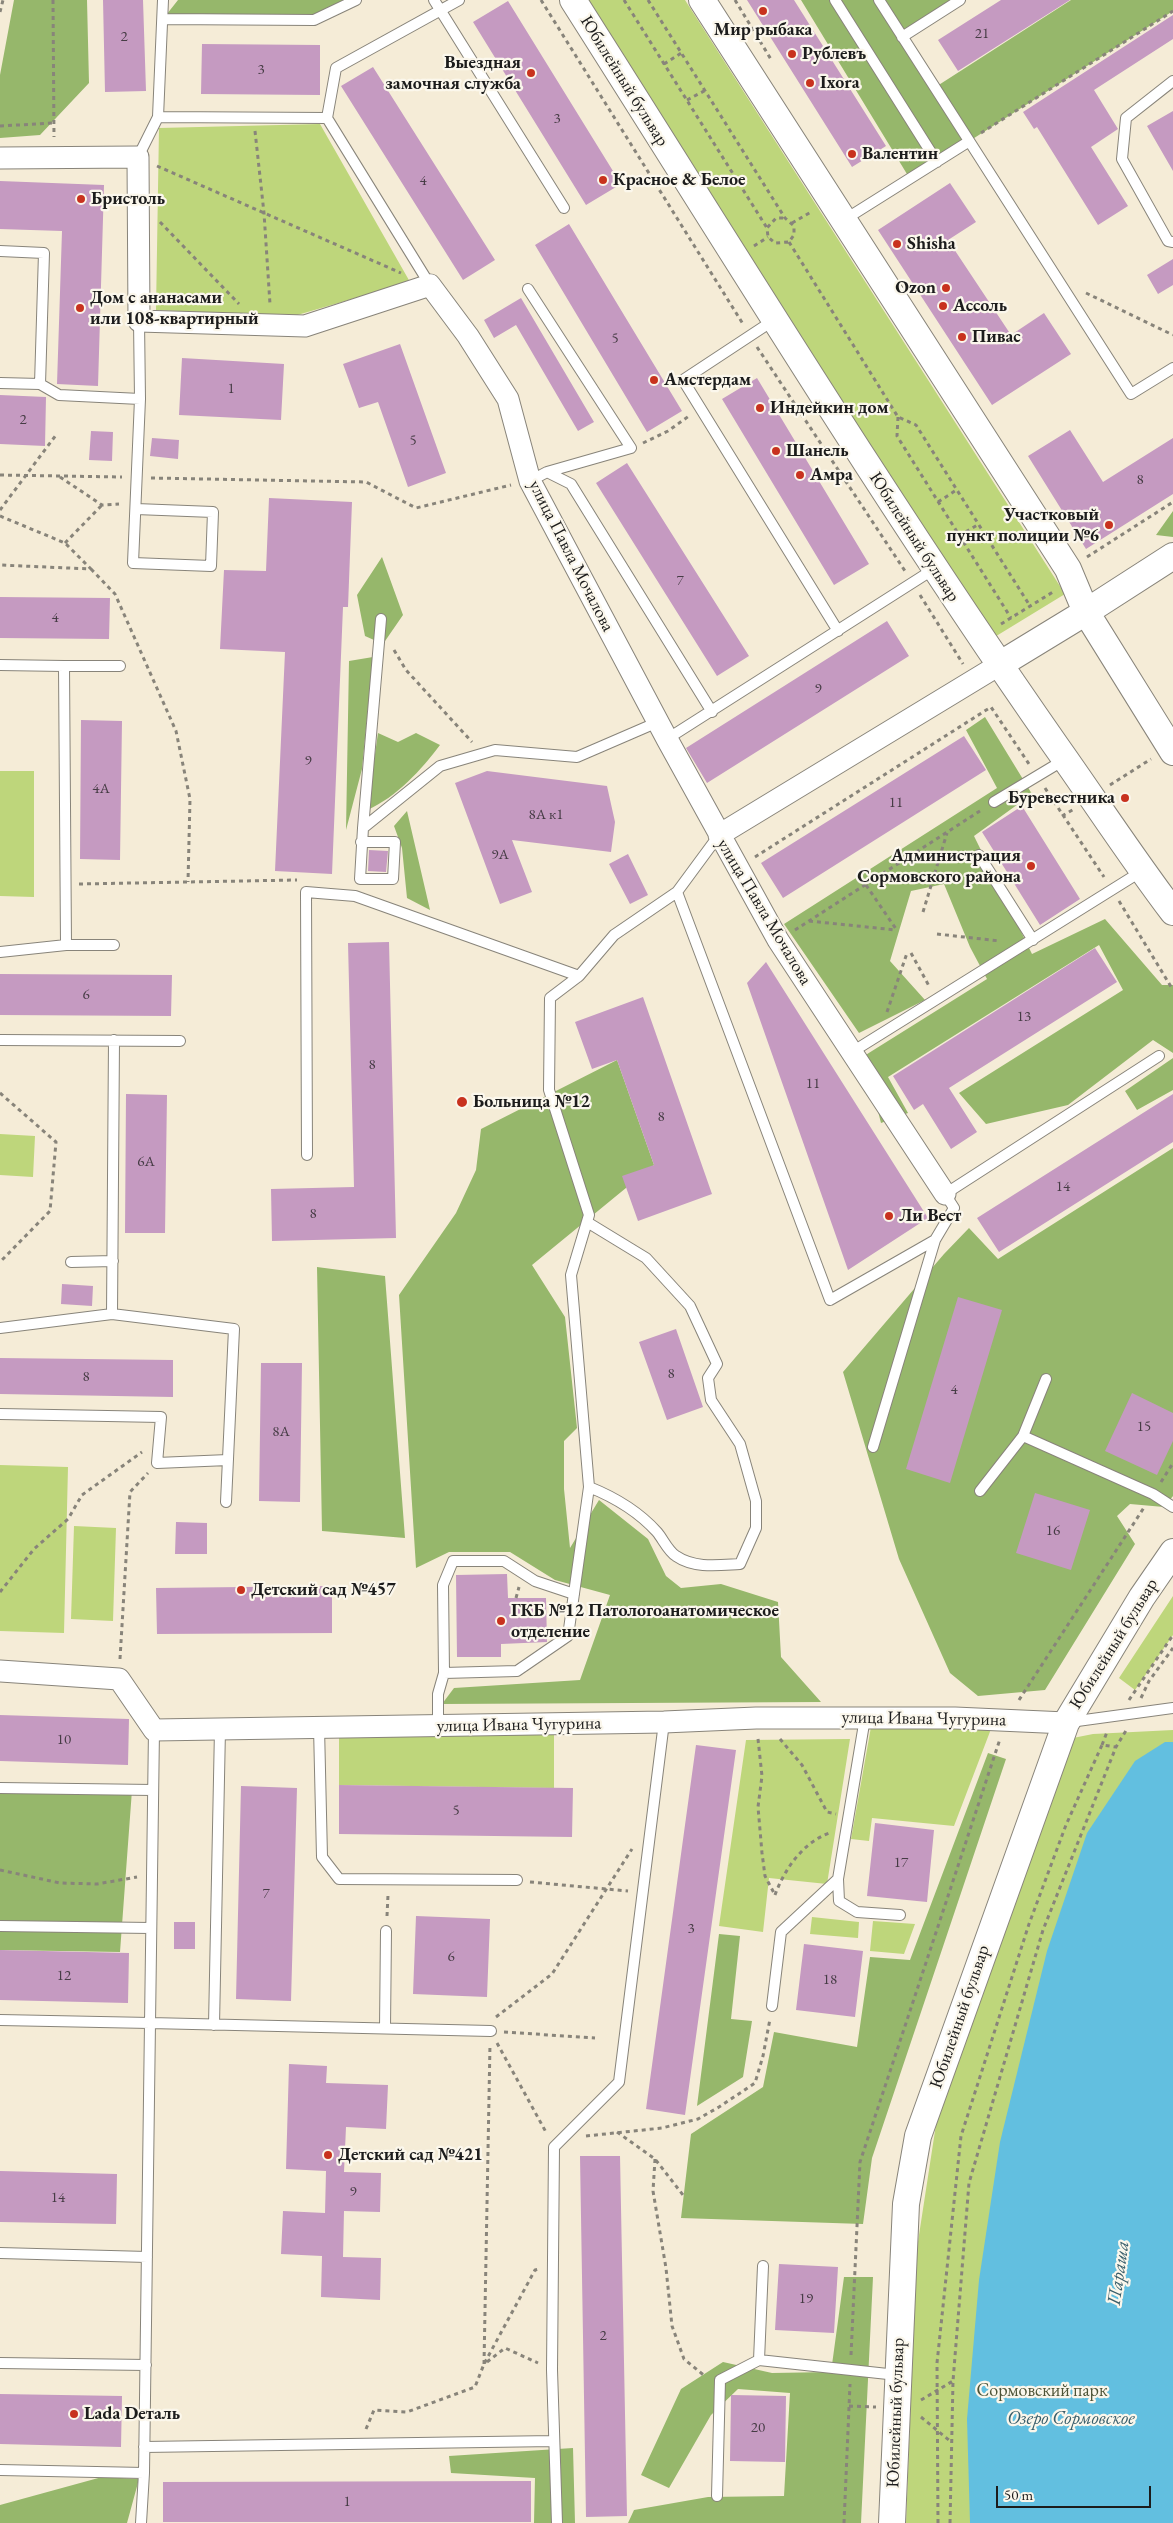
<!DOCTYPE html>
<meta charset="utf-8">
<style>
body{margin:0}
#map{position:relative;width:1173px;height:2523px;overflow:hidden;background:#f5ecd7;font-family:"EB Garamond",serif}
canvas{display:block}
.scale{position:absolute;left:996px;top:2486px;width:155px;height:22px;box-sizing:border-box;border:2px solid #1c1c1c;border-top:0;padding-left:6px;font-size:15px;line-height:18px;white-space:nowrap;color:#1c1c1c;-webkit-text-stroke:4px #fbf7ec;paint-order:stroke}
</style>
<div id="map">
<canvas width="1173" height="2523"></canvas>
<div class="scale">50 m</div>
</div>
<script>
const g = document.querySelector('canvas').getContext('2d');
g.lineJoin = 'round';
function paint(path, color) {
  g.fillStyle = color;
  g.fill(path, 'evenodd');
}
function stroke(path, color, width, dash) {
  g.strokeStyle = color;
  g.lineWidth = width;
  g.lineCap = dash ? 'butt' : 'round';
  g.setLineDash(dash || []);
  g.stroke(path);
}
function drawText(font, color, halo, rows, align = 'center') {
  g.font = font + ' "EB Garamond",serif';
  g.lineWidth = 4.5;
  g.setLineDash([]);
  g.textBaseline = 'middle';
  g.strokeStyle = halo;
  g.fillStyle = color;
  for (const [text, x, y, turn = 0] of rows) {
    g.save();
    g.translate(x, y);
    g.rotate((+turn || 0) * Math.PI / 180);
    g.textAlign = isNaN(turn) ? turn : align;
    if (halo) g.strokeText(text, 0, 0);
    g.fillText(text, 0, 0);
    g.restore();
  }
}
paint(new Path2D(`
 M 580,0 L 685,0 L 1065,594 L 993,638 Z
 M 320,124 L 410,282 L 294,316 L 156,310 L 159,128 Z
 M 0,771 L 34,771 L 34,897 L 0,896 Z
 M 0,1134 L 35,1136 L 33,1177 L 0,1175 Z
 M 0,1465 L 68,1467 L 64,1633 L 0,1631 Z
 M 74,1526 L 116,1528 L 113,1621 L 71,1619 Z
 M 1173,1596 L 1173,1635 L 1135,1690 L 1119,1678 Z
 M 871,1727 L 991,1729 L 954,1826 L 872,1818 L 869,1841 L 851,1839 Z
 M 1173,1730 L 1173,2523 L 906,2523 L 917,2248 L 937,2118 L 1073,1738 L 1093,1734 Z
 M 339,1735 L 554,1735 L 554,1788 L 339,1785 Z
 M 850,1739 L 827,1884 L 769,1878 L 763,1932 L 719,1926 L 746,1740 Z
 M 812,1917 L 859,1922 L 858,1938 L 810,1934 Z
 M 873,1921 L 915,1924 L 904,1954 L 870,1951 Z`), '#bed67b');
paint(new Path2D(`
 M 14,0 L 87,0 L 89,83 L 40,135 L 0,138 L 0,75 Z
 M 178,0 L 356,0 L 314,20 L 163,19 Z
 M 801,0 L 960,0 L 902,37 L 934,88 L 1071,0 L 1173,0 L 1173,11 L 910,179 Z
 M 1173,511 L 1173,537 L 1156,535 Z
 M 382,557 L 403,615 L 383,644 L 365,636 L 357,595 Z
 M 373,657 L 362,769 L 346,830 L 349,661 Z
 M 985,717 L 1032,794 L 974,836 L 1032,954 L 1105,919 L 1162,985 L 1173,985 L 1173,1053 L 1153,1040 L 1068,1105 L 986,1124 L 959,1093 L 1123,990 L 1099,945 L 888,1077 L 908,1113 L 881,1123 L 864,1056 L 987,979 L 970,947 L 944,884 L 911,891 L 890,961 L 925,1000 L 859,1033 L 784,924 L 997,788 L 966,730 Z
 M 378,733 L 398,742 L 416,733 L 440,745 C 421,770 397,797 367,810 Z
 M 407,811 L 430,910 L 407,898 L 402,848 L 394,826 Z
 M 1173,1058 L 1173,1090 L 1137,1110 L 1125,1091 Z
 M 617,1060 L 654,1165 L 532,1265 L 565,1317 L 577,1428 L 564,1441 L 564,1489 L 570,1548 L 599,1500 L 648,1539 L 666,1576 L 681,1588 L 721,1584 L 778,1602 L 781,1657 L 821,1702 L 442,1704 L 454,1688 L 580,1680 L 610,1595 L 555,1580 L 510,1552 L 449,1552 L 416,1568 L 399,1295 L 456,1213 L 476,1170 L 481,1129 Z
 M 1173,1148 L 1173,1496 L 1164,1507 L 1130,1504 L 1117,1516 L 1135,1544 L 1045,1690 L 978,1696 L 950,1673 L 899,1559 L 843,1372 L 944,1254 L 969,1228 L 998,1259 Z
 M 317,1267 L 385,1276 L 405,1538 L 322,1531 Z
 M 988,1753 L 1006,1759 L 872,2158 L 863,2224 L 681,2218 L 691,2134 L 763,2087 L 774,2032 L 857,2047 L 870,1957 L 910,1960 Z
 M 0,1787 L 132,1790 L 120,1952 L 0,1950 Z
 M 719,1934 L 740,1936 L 731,2019 L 752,2021 L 743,2077 L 697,2106 Z
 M 844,2277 L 873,2277 L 861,2523 L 628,2523 L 634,2510 L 708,2497 L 784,2496 L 790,2393 L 738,2389 L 711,2415 L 669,2488 L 641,2475 L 681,2389 L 723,2362 L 772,2373 L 831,2372 Z
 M 573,2448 L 575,2523 L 534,2523 L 535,2478 L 451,2473 L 449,2456 Z
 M 102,2477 L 139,2479 L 127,2523 L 0,2523 L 0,2505 Z`), '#96b76b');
paint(new Path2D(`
 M 1165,1742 L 1173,1742 L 1173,2523 L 970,2523 L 967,2419 L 979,2280 L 1000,2142 L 1047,1951 L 1087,1833 L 1135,1761 Z`), '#62bfe0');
paint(new Path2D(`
 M 103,0 L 143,0 L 146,91 L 105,92 Z
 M 747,0 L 794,0 L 886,146 L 852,167 Z
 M 1001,0 L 1070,0 L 958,71 L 938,40 Z
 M 508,1 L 621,184 L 586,205 L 473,22 Z
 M 1173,15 L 1173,39 L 1094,90 L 1118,129 L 1091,147 L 1128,206 L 1098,225 L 1037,127 L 1034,129 L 1023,112 Z
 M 202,44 L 320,45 L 320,95 L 201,94 Z
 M 373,67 L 495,260 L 463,280 L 341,86 Z
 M 1173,111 L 1173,171 L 1147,126 Z
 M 0,181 L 104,185 L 98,386 L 57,384 L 62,231 L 0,229 Z
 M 950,183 L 976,222 L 948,240 L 1011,335 L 1044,313 L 1071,354 L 992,405 L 878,230 Z
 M 569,224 L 682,411 L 647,432 L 535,245 Z
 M 1173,259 L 1173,285 L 1158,294 L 1147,275 Z
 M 521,298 L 594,422 L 578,431 L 516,325 L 494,338 L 484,320 Z
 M 400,344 L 446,473 L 408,487 L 378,402 L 359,408 L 343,364 Z
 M 182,358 L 284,364 L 281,420 L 179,415 Z
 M 757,378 L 869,564 L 834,585 L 722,399 Z
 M 0,395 L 46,397 L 45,446 L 0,444 Z
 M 1070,430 L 1103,482 L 1173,438 L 1173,494 L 1086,549 L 1028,456 Z
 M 91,431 L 113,432 L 112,461 L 89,460 Z
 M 152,438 L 179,440 L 178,459 L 150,456 Z
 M 627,463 L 749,656 L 717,676 L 596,483 Z
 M 269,498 L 352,502 L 348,607 L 343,607 L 332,874 L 275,871 L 285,652 L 220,649 L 224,570 L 266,571 Z
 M 0,597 L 110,598 L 109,639 L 0,638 Z
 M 887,621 L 909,656 L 707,783 L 686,748 Z
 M 81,720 L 122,721 L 120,860 L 80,859 Z
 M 964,736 L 986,770 L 783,898 L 761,863 Z
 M 487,771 L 607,786 L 615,822 L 611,852 L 512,840 L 532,892 L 500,904 L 455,783 Z
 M 1022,806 L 1080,899 L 1040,925 L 982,832 Z
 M 369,850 L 388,851 L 386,872 L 368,871 Z
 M 628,854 L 648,895 L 630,904 L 609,864 Z
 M 389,942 L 396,1238 L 272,1241 L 271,1189 L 354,1187 L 348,943 Z
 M 1095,948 L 1117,982 L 949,1088 L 977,1132 L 951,1149 L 923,1104 L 914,1110 L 893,1076 Z
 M 766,962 L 928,1218 L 848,1270 L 747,983 Z
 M 0,974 L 172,975 L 171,1016 L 0,1015 Z
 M 643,997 L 712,1194 L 638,1221 L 622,1176 L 654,1165 L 617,1060 L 592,1069 L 575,1022 Z
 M 126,1094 L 167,1095 L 165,1233 L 125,1233 Z
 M 1173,1094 L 1173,1142 L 999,1252 L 977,1218 Z
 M 62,1284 L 93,1286 L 92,1306 L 61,1304 Z
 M 958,1297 L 1002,1310 L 950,1483 L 906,1469 Z
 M 676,1329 L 703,1407 L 667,1420 L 639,1342 Z
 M 0,1358 L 173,1360 L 173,1397 L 0,1394 Z
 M 261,1363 L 302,1363 L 300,1502 L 259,1501 Z
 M 1132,1393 L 1173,1413 L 1173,1441 L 1157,1475 L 1105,1451 Z
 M 1035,1493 L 1090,1510 L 1071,1570 L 1016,1553 Z
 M 176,1522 L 207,1523 L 207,1554 L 175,1554 Z
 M 507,1574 L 508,1598 L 546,1598 L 547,1642 L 501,1644 L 501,1657 L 457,1657 L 456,1575 Z
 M 332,1586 L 332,1633 L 157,1634 L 156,1588 Z
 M 0,1715 L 129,1719 L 128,1765 L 0,1761 Z
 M 696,1745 L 736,1750 L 685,2115 L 646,2109 Z
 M 339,1785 L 573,1788 L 572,1837 L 339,1834 Z
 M 241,1786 L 297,1788 L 291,2001 L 236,1999 Z
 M 875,1823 L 934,1830 L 927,1902 L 867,1896 Z
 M 416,1916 L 490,1919 L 487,1997 L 413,1994 Z
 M 174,1922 L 195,1922 L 195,1949 L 174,1949 Z
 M 804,1944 L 863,1951 L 855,2017 L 796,2010 Z
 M 0,1950 L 129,1953 L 128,2003 L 0,2000 Z
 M 289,2064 L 327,2066 L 326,2083 L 388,2085 L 386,2129 L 346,2127 L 344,2172 L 381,2173 L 380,2212 L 344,2211 L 343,2257 L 381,2258 L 380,2300 L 321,2297 L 322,2256 L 281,2254 L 283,2211 L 325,2213 L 326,2171 L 286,2169 Z
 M 580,2156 L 620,2156 L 627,2516 L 586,2517 Z
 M 0,2171 L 117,2174 L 116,2224 L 0,2222 Z
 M 779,2264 L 838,2267 L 834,2333 L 775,2330 Z
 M 0,2394 L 122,2396 L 121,2447 L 0,2444 Z
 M 731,2395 L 786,2396 L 785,2462 L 730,2461 Z
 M 531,2481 L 531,2522 L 163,2522 L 163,2482 Z`), '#c59ac1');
const service = new Path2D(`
 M 434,0 L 564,208
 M 835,0 L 937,162
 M 879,0 L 1131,394 L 1173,368
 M 163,19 L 314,20 L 356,0
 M 902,37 L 960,0
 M 1173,81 L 1126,118 L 1122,159 L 1168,241 L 1173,242
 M 158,117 L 327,118
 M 138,157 L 158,117 L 163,0
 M 844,220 L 968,142
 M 0,251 L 44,253 L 40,384 L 0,383
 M 430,285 L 327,118 L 336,68 L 459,0
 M 528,289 L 631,448 L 547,472
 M 774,320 L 683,380 L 838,631
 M 40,384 L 59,395 L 140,399
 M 530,481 L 547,472 L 571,484 L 712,712
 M 136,509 L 213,512 L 211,566 L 133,563 L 140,399 L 139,321
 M 0,665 L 64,666 L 66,945
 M 64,666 L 120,666
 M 667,739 L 934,569
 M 994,802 L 1064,760
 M 363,828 L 381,619
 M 361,842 L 395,842 L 393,879 L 360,879 L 363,828 L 440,766 L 495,750 L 577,757 L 658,722
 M 979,855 L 1033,940
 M 677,892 L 830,1300 L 935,1240 L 954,1208 L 945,1194 L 1159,1056
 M 0,952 L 66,945 L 114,945
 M 0,1040 L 180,1041
 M 852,1052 L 1142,871
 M 307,1155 L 306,892 L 355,896 L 579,976 L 614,935 L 677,892 L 719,835
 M 587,1222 L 646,1258 L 690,1306 L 717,1364 L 708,1378 L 711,1400 L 740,1444 L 756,1501 L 756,1528 L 740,1564 C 720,1565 695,1569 676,1556 C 668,1551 663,1539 657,1532 C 639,1512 614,1497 589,1487
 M 71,1262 L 113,1261
 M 112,1314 L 114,1040
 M 0,1328 L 112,1314 L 234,1329 L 226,1502
 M 0,1414 L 161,1417 L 157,1463 L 228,1460
 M 1023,1436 L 1046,1379
 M 873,1447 L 935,1240
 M 980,1491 L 1023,1436 L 1153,1494 L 1173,1507
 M 574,1594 L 535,1581 L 504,1561 L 453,1561 L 443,1585 L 444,1673 L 517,1671 L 568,1636 L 589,1487 L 571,1275 L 589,1215 L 549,1090 L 550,998 L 579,976
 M 1070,1722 L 1173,1708
 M 438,1726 L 438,1694 L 444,1673
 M 319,1727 L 322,1857 L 339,1879 L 517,1880
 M 0,1788 L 153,1790
 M 838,1879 L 839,1901 L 857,1912 L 900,1915
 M 0,1926 L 151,1928
 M 772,2006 L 781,1932 L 838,1879 L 865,1718
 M 0,2020 L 150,2023 L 154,1730
 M 214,2025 L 220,1729
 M 385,2028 L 386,1931
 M 0,2253 L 147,2257
 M 759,2360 L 763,2266
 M 0,2363 L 146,2365
 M 144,2447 L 554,2441
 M 0,2470 L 144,2473
 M 717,2496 L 720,2380 L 759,2360 L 897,2375
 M 141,2523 L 144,2473 L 150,2023 L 491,2031
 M 557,2523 L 552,2370 L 554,2147 L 619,2082 L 664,1722`);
const minor = new Path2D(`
 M 0,158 L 138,157 L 139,321 L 305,326 L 430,285 L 468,336 L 508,399 L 530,481 L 667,739 L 778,940 L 945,1194
 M 719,835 L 999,665
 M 0,1671 L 119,1679 L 154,1730 L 664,1722 L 756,1718 L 955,1718 L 1066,1723`);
const tertiary = new Path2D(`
 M 573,0 C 732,250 886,503 1056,746 C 1095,801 1132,858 1173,912
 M 702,0 L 1068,569 L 1086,612 L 1173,752
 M 999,665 L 1086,612 L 1173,556
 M 892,2523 L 906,2204 L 918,2136 L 1066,1723 L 1142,1597 L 1173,1552`);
stroke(service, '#88847a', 12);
stroke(minor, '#88847a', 23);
stroke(tertiary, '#88847a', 28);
stroke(new Path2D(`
 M 53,0 L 54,137
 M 541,0 L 743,324
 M 624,0 L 767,228
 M 648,0 L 785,218 L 794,226 L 794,235 L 789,242 L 775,243 L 768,237 L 767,228 L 776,218 L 785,218
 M 735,0 L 772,61
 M 0,12 L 3,0
 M 664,64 L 683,52
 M 687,100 L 706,90
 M 0,126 L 54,123
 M 255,131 L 264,213 L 270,304
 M 981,133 L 1173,11
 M 157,166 L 401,273
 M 160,222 L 239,304
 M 792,223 L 811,212
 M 789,242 L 898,417 L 916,425 L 1030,606
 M 754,246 L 768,237
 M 1086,293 L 1173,335
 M 757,347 L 905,571
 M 898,417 L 897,436 L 1011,618
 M 643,443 L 668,431 L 689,416
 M 0,475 L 122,477
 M 60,477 L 102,505 L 119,504
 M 151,478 L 366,482 L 416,508 L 511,485
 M 938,502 L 958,489
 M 0,510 L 56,435
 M 0,516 L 65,543 L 91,569 L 0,565
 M 959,536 L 979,524
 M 65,543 L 102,505
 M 1087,557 L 1173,502
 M 91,569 L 115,594 L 176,731 L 190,799 L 188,882
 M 920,595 L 963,664
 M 1001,624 L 1053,592
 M 394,650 L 406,670 L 472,742
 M 1110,785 L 1151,759
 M 1045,788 L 1104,877
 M 1062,816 L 1074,809
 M 755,857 L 991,707 L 1029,764
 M 79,884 L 297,880
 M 866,885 L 896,929
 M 1119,901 L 1173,990
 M 923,912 L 947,833
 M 809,921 L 896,930
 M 795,930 L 983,809
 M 937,934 L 1000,941
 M 911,953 L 929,986
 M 887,1012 L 907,953
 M 0,1093 L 56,1142 L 50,1211 L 0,1262
 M 1161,1482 L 1173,1463
 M 0,1592 L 34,1549 L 68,1519 L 82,1495 L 142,1452
 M 516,1598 L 519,1587
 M 120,1659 L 130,1492 L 148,1473
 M 1141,1698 L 1149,1681 L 1173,1648
 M 1019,1700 L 1145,1506
 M 1129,1700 L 1173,1635
 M 758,1739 L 762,1776 L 758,1807 L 762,1853 L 765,1876 L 775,1895
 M 780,1739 L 802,1765 L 827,1812 L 836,1814
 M 1102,1745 L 1107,1732
 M 0,1870 L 60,1883 L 97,1884 L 137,1877
 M 530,1882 L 628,1891
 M 775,1895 C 785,1868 804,1841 832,1832
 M 387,1916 L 388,1895
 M 496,2017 L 552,1974 L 632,1849
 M 504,2032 L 595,2038
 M 497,2043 L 547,2134
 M 617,2132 L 655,2159 L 683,2195
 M 586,2136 L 662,2128 L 698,2119 L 719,2107 L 755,2083 L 763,2056 L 770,2019
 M 655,2159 L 653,2191 L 666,2268 L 672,2326 L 684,2359 L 706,2377
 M 851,2355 L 860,2162 L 1000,1739
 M 487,2362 L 505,2348 L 538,2363
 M 484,2364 L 490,2044
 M 921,2400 L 953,2381
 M 849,2406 L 876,2407
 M 921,2417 L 950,2441
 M 366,2429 L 374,2410 L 407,2412 L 475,2387 L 484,2364 L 535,2270 L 539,2269
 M 844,2523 L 850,2384
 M 938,2523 L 937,2363 L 961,2136 L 1029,1924 L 1066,1825 L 1102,1745 L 1116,1747
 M 950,2523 L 953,2381 L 969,2183 L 1043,1930 L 1116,1747 L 1127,1729`), '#88847a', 3, [4, 4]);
stroke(service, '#fff', 10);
stroke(minor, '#fff', 21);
stroke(tertiary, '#fff', 26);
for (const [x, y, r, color] of [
 [763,11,5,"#c8321e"],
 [792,54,5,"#c8321e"],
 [531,73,5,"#c8321e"],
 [810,83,5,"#c8321e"],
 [852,154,5,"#c8321e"],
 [603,180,5,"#c8321e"],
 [81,199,5,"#c8321e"],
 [897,244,5,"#c8321e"],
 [946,288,5,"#c8321e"],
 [943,306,5,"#c8321e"],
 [80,308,5,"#c8321e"],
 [962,337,5,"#c8321e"],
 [654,380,5,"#c8321e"],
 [760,408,5,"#c8321e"],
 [776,451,5,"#c8321e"],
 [800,475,5,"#c8321e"],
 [1109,525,5,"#c8321e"],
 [1125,798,5,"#c8321e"],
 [1031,866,5,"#c8321e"],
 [462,1102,6,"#c8321e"],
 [889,1216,5,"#c8321e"],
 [241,1590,5,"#c8321e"],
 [501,1621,5,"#c8321e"],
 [328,2155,5,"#c8321e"],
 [74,2414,5,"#c8321e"]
]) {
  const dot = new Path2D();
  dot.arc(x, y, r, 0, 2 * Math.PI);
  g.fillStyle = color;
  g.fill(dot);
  stroke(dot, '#fbf7ec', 2);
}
drawText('15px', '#463c45', null, [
 ["21",982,34],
 ["2",124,37],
 ["3",261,70],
 ["3",557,119],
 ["4",423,181],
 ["5",615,339],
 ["1",231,389],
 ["2",23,420],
 ["5",413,441],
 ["8",1140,480],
 ["7",680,581],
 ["4",55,618],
 ["9",818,689],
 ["9",308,761],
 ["4А",101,789],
 ["11",896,803],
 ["8А к1",546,815],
 ["9А",500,855],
 ["6",86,995],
 ["13",1024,1017],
 ["8",372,1065],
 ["11",813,1084],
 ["8",661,1117],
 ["6А",146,1162],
 ["14",1063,1187],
 ["8",313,1214],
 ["8",671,1374],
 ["8",86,1377],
 ["4",954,1390],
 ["15",1144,1427],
 ["8А",281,1432],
 ["16",1053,1531],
 ["10",64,1740],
 ["5",456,1811],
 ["17",901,1863],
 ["7",266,1894],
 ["3",691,1929],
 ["6",451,1957],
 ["12",64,1976],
 ["18",830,1980],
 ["9",353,2192],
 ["14",58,2198],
 ["19",806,2299],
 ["2",603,2336],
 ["20",758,2428],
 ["1",347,2502]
]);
drawText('bold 18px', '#1c1c1c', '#fbf7ec', [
 ["Мир рыбака",763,30,"center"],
 ["Рублевъ",802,54],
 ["Выездная",521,63,"right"],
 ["замочная служба",521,84,"right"],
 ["Ixora",820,83],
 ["Валентин",862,154],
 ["Красное & Белое",613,180],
 ["Бристоль",91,199],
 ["Shisha",907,244],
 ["Ozon",936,288,"right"],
 ["Дом с ананасами",90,298],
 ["или 108-квартирный",90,319],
 ["Ассоль",953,306],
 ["Пивас",972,337],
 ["Амстердам",664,380],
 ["Индейкин дом",770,408],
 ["Шанель",786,451],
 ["Амра",810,475],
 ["Участковый",1099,515,"right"],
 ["пункт полиции №6",1099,536,"right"],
 ["Буревестника",1115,798,"right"],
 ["Администрация",1021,856,"right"],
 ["Сормовского района",1021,877,"right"],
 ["Больница №12",473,1102],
 ["Ли Вест",899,1216],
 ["Детский сад №457",251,1590],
 ["ГКБ №12 Патологоанатомическое",511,1611],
 ["отделение",511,1632],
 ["Детский сад №421",338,2155],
 ["Lada Dеталь",84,2414]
], 'left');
drawText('18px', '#1c1c1c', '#fbf7ec', [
 ["Юбилейный бульвар",624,81,58],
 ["Юбилейный бульвар",914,537,57],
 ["улица Павла Мочалова",571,556,63],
 ["улица Павла Мочалова",764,912,59],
 ["Юбилейный бульвар",1114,1644,-58],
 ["улица Ивана Чугурина",924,1719,1],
 ["улица Ивана Чугурина",519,1725,-1],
 ["Юбилейный бульвар",960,2017,-71],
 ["Юбилейный бульвар",896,2413,-88]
]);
drawText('18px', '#4d5438', '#fbf7ec', [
 ["Сормовский парк",1042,2391]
]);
drawText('italic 19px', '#385d6a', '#fbf7ec', [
 ["Параша",1119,2273,-82],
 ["Озеро Сормовское",1071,2419]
]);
</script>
